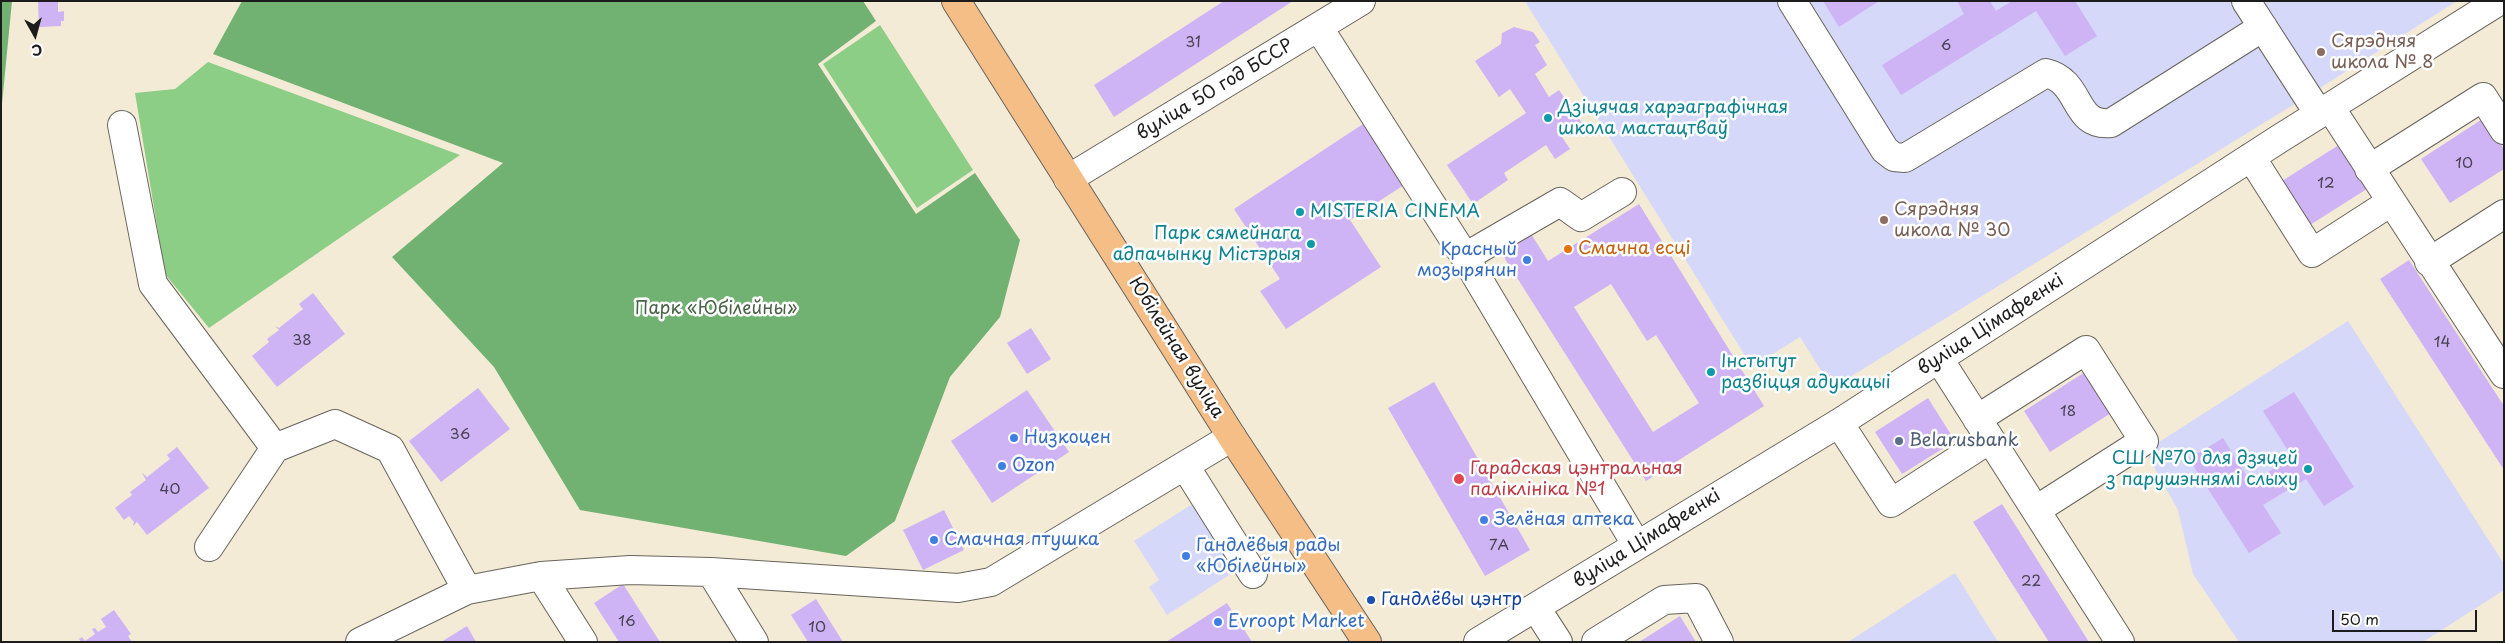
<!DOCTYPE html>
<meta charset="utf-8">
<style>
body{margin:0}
#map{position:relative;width:2505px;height:643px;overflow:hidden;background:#f4ebd6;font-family:"Playpen Sans",sans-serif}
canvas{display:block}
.frame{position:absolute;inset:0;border:2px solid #1c1c1c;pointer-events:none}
.north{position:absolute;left:10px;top:10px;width:50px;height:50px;-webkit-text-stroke:4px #fff;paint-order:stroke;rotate:173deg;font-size:14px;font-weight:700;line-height:20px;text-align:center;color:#1c1c1c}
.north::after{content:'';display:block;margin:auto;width:18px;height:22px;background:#1c1c1c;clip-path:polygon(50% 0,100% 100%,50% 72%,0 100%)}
.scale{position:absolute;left:2332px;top:610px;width:145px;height:22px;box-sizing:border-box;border:2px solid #1c1c1c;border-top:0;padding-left:6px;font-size:15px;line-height:18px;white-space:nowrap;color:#1c1c1c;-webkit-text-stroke:4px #fff;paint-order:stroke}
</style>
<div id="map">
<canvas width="2505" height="643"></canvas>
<div class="frame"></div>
<div class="north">С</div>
<div class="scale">50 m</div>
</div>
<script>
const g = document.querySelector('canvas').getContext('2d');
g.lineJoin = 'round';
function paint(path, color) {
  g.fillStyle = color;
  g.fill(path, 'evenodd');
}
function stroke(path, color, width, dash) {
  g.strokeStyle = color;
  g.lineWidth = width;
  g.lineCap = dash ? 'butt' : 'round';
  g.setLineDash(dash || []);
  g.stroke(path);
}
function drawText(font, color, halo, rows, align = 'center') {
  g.font = font + ' "Playpen Sans",sans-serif';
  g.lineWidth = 5;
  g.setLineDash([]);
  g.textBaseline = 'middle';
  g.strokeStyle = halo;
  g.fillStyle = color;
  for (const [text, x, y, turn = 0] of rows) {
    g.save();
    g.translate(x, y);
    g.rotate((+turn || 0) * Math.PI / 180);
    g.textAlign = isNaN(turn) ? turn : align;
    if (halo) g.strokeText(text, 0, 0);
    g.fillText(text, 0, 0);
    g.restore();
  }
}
paint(new Path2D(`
 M 1528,1 L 2457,1 L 2298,102 L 1832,388 L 1800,337 L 1752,367 L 1526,3 Z
 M 2348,321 L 2504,564 L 2504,590 L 2423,642 L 2239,642 L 2193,574 L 2178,510 L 2145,451 Z
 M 1194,503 L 1237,570 L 1167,615 L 1149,587 L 1159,580 L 1134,541 Z
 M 1955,573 L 1998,642 L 1848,642 Z`), '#d5d8f9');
paint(new Path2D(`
 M 880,25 L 973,170 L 917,208 L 823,64 Z
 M 208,62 L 460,155 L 209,328 L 165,274 L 135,93 L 175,89 Z`), '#8cce85');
paint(new Path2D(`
 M 1,1 L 12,1 L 1,114 Z
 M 242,1 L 863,1 L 876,21 L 818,64 L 916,214 L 975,173 L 1020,240 L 1000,317 L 950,377 L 895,521 L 846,556 L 580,510 L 494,367 L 392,257 L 503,163 L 213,54 Z`), '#71b172');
paint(new Path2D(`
 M 38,1 L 58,1 L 58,12 L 64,11 L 64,21 L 61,21 L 61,26 L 39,27 Z
 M 1224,1 L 1293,1 L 1114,117 L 1094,85 Z
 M 1823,1 L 1879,1 L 1839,27 Z
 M 1957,1 L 1990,1 L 1996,11 L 2012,1 L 2075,1 L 2097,36 L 2065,56 L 2036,11 L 1901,95 L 1882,65 L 1964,14 Z
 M 1514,27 L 1533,32 L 1540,42 L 1535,45 L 1547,65 L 1535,74 L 1549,97 L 1559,90 L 1582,123 L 1562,137 L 1570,149 L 1555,159 L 1546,145 L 1504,173 L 1508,180 L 1473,204 L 1447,165 L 1526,113 L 1510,89 L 1499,97 L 1475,61 L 1501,44 L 1502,33 Z
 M 2484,118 L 2504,149 L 2504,169 L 2450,203 L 2421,159 Z
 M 1363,124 L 1404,185 L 1350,220 L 1381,267 L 1286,329 L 1260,291 L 1280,279 L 1234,209 Z
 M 2342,143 L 2370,187 L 2310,225 L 2282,181 Z
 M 1639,204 L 1764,406 L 1646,481 L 1500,251 L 1530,232 L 1548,261 ZM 1611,284 L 1647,341 L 1656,335 L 1699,403 L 1653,432 L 1574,307 Z
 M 2409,260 L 2504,406 L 2504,470 L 2380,279 Z
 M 313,293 L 345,334 L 277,387 L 252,356 L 269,342 L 267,339 L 279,330 L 275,326 L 279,328 L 303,309 L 299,304 Z
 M 1031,328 L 1051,359 L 1027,374 L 1007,343 Z
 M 2085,372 L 2111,413 L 2050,452 L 2024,411 Z
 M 1434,382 L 1530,550 L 1485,576 L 1388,408 Z
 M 478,388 L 510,429 L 441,482 L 409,441 Z
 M 1027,390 L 1069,452 L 992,503 L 951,441 Z
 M 2294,392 L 2354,487 L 2324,506 L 2306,479 L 2263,505 L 2281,533 L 2249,553 L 2189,459 L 2223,438 L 2251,483 L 2292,457 L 2263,411 Z
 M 1928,398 L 1955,441 L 1902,474 L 1875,432 Z
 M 177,447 L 209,488 L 147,535 L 137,522 L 133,526 L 134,522 L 129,516 L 124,520 L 115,508 L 132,495 L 130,492 L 146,480 L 142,473 L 147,477 L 170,459 L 167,455 Z
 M 2002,504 L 2089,642 L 2049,642 L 1973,522 Z
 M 944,510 L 964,550 L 923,570 L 903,530 Z
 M 623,584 L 660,642 L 619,642 L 594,603 Z
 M 816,599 L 843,642 L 808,642 L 791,615 Z
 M 1227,603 L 1252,642 L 1166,642 Z
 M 114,610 L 131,634 L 128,636 L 132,642 L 81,642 L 79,639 L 82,637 L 85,641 L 95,634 L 92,629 L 95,628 L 98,632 L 106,627 L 101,619 Z
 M 1680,616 L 1696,642 L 1639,642 Z
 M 467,626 L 476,642 L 441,642 Z`), '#ceb3f5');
const minor = new Path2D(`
 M 1792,1 L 1885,150 L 1894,157 L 1905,158 L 2046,73 C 2083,82 2072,127 2111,123 L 2263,27
 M 2246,1 L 2319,114
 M 1319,28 L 1465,257 L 1636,544
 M 2330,107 L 2504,374
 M 122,125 L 153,284 L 275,448
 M 2251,157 L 2312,253 L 2391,202
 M 2369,169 L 2483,97 L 2504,130
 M 1068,179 L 1361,1
 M 1465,257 L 1560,202 L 1581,217 L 1622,192
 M 2429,262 L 2504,214
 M 1939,359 L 2120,642
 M 1977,419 L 2086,350 L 2144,441 L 2036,510
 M 1839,423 L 1891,503 L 1990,439
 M 1185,466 L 1253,574
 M 209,547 L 275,448 L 335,424 L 390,449 L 467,590
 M 711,572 L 754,642
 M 541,576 L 583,642
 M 1536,608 L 1558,642
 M 360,642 L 467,590 L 541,576 L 630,570 L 711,572 L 958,588 L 991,582 L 1232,437
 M 1478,642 L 1839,423 L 2279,139 L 2499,1
 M 1596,642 L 1664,600 L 1696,598 L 1719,642`);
const major = new Path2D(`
 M 956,1 L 1232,437 L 1367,642`);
stroke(minor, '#68645d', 30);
stroke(major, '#68645d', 30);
stroke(minor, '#fff', 28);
stroke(major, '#f6be87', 28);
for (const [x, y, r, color] of [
 [2321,52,5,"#8d6e63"],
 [1548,118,5,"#0f9aa8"],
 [1300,212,5,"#0f9aa8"],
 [1884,220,5,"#8d6e63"],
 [1311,244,5,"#0f9aa8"],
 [1568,249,5,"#e8710a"],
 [1527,260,5,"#3f7fe0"],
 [1711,372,5,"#0f9aa8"],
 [1014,438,5,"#3f7fe0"],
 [1899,441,5,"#5c6f8a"],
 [1002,466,5,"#3f7fe0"],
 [2308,469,5,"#0f9aa8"],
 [1459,479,6,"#e0444e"],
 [1484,520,5,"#3f7fe0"],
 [934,540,5,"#3f7fe0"],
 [1186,556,5,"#3f7fe0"],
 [1371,600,5,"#1a4fb4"],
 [1218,622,5,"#3f7fe0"]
]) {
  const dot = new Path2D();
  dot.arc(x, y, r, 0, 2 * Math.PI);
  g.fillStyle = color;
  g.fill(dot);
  stroke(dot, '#fff', 2);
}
drawText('15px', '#484252', null, [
 ["31",1193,43],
 ["6",1946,46],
 ["10",2464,164],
 ["12",2326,184],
 ["38",302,341],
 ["14",2442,343],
 ["18",2068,412],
 ["36",460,435],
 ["40",170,490],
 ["7А",1499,546],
 ["22",2031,582],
 ["16",627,622],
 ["10",817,628]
]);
drawText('18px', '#785e54', '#fff', [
 ["Сярэдняя",2331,42],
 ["школа № 8",2331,63],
 ["Сярэдняя",1894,210],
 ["школа № 30",1894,231]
], 'left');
drawText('18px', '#1c1c1c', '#fff', [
 ["вуліца 50 год БССР",1215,90,-31],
 ["вуліца Цімафеенкі",1991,325,-33],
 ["Юбілейная вуліца",1176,348,58],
 ["вуліца Цімафеенкі",1647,539,-32]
]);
drawText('18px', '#0d838f', '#fff', [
 ["Дзіцячая харэаграфічная",1558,108],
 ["школа мастацтваў",1558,129],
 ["MISTERIA CINEMA",1310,212],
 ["Парк сямейнага",1301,234,"right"],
 ["адпачынку Містэрыя",1301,255,"right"],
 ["Інстытут",1721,362],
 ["развіцця адукацыі",1721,383],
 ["СШ №70 для дзяцей",2298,459,"right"],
 ["з парушэннямі слыху",2298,480,"right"]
], 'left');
drawText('18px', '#c56008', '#fff', [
 ["Смачна есцi",1578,249]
], 'left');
drawText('18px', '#366cbe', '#fff', [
 ["Красный",1517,250,"right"],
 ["мозырянин",1517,271,"right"],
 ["Низкоцен",1024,438],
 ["Ozon",1012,466],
 ["Зелёная аптека",1494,520],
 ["Смачная птушка",944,540],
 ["Гандлёвыя рады",1196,546],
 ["«Юбілейны»",1196,567],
 ["Evroopt Market",1228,622]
], 'left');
drawText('18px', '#496346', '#fff', [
 ["Парк «Юбілейны»",716,309]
]);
drawText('18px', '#4e5e75', '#fff', [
 ["Belarusbank",1909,441]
], 'left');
drawText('18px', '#be3a42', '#fff', [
 ["Гарадская цэнтральная",1470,469],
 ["паліклініка №1",1470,490]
], 'left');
drawText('18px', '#164399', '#fff', [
 ["Гандлёвы цэнтр",1381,600]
], 'left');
</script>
